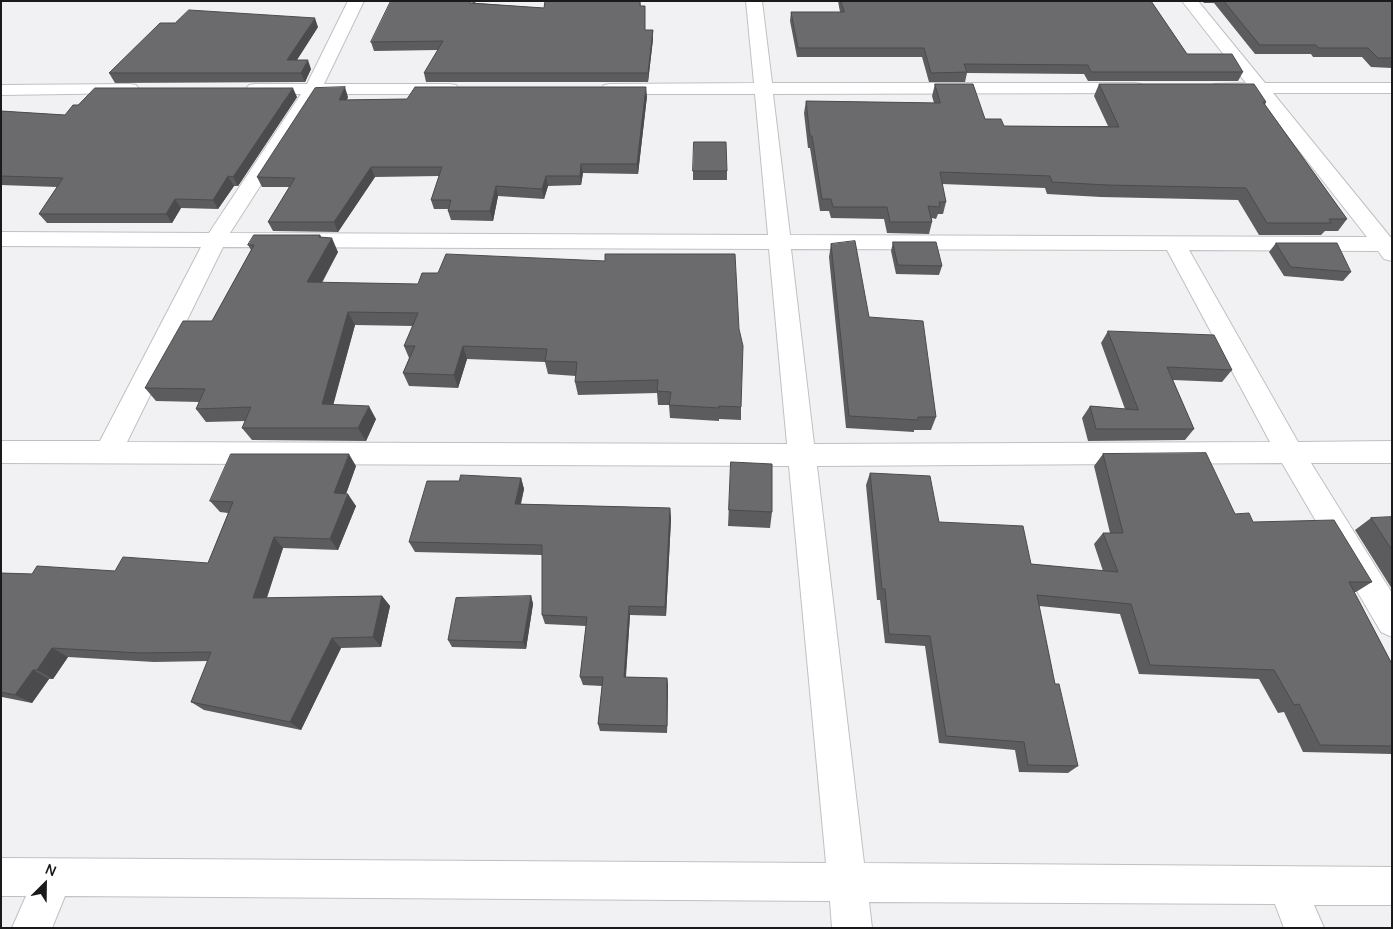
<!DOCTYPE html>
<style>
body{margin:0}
#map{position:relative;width:1393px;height:929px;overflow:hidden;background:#f1f1f4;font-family:Manrope,sans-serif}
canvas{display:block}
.frame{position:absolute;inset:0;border:2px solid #1a1a1c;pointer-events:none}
.north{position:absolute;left:20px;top:859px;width:50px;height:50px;-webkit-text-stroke:4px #fff;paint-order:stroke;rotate:23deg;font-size:14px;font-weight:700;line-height:20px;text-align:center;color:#1a1a1c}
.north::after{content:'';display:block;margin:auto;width:18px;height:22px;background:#1a1a1c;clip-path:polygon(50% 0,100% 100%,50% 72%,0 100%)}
</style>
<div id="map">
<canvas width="1393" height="929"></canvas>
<div class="frame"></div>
<div class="north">N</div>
</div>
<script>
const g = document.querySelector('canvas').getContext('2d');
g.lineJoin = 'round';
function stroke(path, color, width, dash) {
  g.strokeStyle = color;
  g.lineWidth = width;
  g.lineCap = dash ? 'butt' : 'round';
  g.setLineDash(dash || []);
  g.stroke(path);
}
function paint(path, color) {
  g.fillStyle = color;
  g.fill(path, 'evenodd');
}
const minor = new Path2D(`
 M 348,1 L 364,1 L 324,84 L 450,84 L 456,85 L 459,89 L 456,93 L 450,94 L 319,94 L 230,233 L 768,235 L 755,94 L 610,94 L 604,93 L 601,89 L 604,85 L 610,84 L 754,83 L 746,1 L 762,1 L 772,83 L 1135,83 L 1141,84 L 1144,88 L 1141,92 L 1135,93 L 773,94 L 790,235 L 1367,237 L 1254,93 L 1214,92 L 1211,88 L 1214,84 L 1246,83 L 1182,1 L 1198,1 L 1265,83 L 1392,83 L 1392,93 L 1273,93 L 1392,239 L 1392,261 L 1384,259 L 1378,251 L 1189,250 L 1298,442 L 1392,441 L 1392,463 L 1311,463 L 1392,593 L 1392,637 L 1381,632 L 1282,463 L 817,466 L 864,863 L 1392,867 L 1392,905 L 1314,905 L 1324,928 L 1284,928 L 1275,904 L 869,902 L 872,928 L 832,928 L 830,901 L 65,896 L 52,928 L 12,928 L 26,896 L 1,896 L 1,858 L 826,863 L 789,466 L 1,463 L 1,441 L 100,441 L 201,247 L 1,246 L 1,232 L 209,233 L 301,94 L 255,94 L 249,93 L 246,89 L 249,85 L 255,84 L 307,84 ZM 223,247 L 769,249 L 787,444 L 127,442 ZM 791,249 L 1167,250 L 1270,442 L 814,444 Z
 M 130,84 L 136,85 L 139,89 L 136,93 L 1,95 L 1,85 Z`);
stroke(minor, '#bfc0c3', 2);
paint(minor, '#fff');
paint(new Path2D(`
 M 476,1 L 475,3 L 544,8 L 640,1 L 645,30 L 653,30 L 653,39 L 648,82 L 426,82 L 424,73 L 438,50 L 374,51 L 371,42 Z
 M 838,1 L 1151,1 L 1187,54 L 1243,72 L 1238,81 L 1088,81 L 1084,74 L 967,73 L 965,82 L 929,82 L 922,57 L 797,57 L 790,21 L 791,12 L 840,12 Z
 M 1202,1 L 1392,1 L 1392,68 L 1371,67 L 1362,57 L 1313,57 L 1311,54 L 1255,54 L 1214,3 L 1204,3 Z
 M 318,27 L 297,60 L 311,69 L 305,82 L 115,83 L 109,73 Z
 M 935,84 L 985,119 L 1004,126 L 1108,126 L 1094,96 L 1099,84 L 1266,102 L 1265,105 L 1347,219 L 1338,231 L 1325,231 L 1321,235 L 1259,235 L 1238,200 L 1101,197 L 1047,194 L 1045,188 L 942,184 L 946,202 L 943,214 L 938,214 L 936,219 L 932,218 L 932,222 L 929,234 L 887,233 L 884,219 L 831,218 L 829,211 L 820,211 L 810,148 L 808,148 L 804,113 L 806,101 L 934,103 L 932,96 Z
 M 647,96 L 638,174 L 583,173 L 581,185 L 548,186 L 544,199 L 498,196 L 493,221 L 451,220 L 448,211 L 448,209 L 434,209 L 431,200 L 439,176 L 375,177 L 338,232 L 273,231 L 268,222 L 289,187 L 262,187 L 257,177 L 348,97 L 347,100 Z
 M 297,97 L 238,186 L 234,186 L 218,209 L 181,208 L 172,223 L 47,223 L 39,214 L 57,187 L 1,185 L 1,111 L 65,115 Z
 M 693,171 L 727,171 L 727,180 L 693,180 Z
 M 320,235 L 321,237 L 338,252 L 322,283 L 418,284 L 741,407 L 741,420 L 719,419 L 719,421 L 670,418 L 669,405 L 658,405 L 657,393 L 578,395 L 575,382 L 576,376 L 548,374 L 545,362 L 467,359 L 458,388 L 409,386 L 403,373 L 409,358 L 404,346 L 413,326 L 355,325 L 333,404 L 376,419 L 366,441 L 252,440 L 242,428 L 245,421 L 206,422 L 196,409 L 199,402 L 156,401 L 145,388 L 212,321 L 251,250 L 248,245 Z
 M 893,242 L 942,266 L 939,275 L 896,274 L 891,251 Z
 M 1276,243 L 1351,272 L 1343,281 L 1284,276 L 1269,252 Z
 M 831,244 L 869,317 L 936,417 L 931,430 L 914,430 L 914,432 L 846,428 L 829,257 Z
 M 1108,331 L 1232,370 L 1222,382 L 1173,380 L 1194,429 L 1185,440 L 1088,441 L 1082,418 L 1090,406 L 1125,409 L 1101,343 Z
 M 1103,454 L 1253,522 L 1372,582 L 1356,592 L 1354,592 L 1392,664 L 1392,754 L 1303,752 L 1284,712 L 1278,713 L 1259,679 L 1139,674 L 1120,614 L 1039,606 L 1055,684 L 1078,766 L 1068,773 L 1019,772 L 1015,750 L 939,743 L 925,646 L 885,643 L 880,600 L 877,600 L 866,485 L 870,473 L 939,522 L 1031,564 L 1103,571 L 1094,544 L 1103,533 L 1110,533 L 1094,466 Z
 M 731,462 L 772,512 L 770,528 L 728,526 Z
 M 356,466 L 346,494 L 356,506 L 338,550 L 283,548 L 267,598 L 382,596 L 390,606 L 381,647 L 341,648 L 301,730 L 204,710 L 191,702 L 208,661 L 154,662 L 68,657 L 53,679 L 49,679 L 32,703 L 2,697 L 1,699 L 1,573 L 32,574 L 115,571 L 208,563 L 228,513 L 220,512 L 210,501 Z
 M 521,478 L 524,489 L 521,504 L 670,508 L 671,519 L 666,616 L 630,615 L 626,677 L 667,678 L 668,686 L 667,733 L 600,731 L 598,724 L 602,686 L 583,685 L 580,677 L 586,626 L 545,624 L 542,615 L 542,555 L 415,552 L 409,542 L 459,481 Z
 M 1392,517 L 1392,589 L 1355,530 L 1371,518 Z
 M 531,596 L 533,604 L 526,649 L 452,647 L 448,640 Z`), '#5c5c5f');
paint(new Path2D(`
 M 315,18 L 318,27 L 291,69 L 287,60 Z
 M 653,30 L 653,39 L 648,82 L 648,73 Z
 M 308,60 L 311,69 L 305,82 L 301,73 Z
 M 345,87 L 348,97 L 343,109 L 339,100 Z
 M 646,87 L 647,96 L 638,174 L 637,164 Z
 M 293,88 L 297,97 L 238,186 L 233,177 Z
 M 581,164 L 583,173 L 581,185 L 580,176 Z
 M 371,167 L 375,177 L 338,232 L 334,222 Z
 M 228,176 L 234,186 L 218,209 L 213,200 Z
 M 546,176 L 548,186 L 544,199 L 542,189 Z
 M 496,186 L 498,196 L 493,221 L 490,211 Z
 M 175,199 L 181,208 L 172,223 L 166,214 Z
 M 320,235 L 326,248 L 332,238 L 338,252 L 314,296 L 307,282 L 319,237 Z
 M 348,312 L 355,325 L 330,417 L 322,404 Z
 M 463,346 L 467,359 L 458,388 L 454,375 Z
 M 369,406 L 376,419 L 366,441 L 358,428 Z
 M 349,454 L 356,466 L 342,505 L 334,493 Z
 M 521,478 L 524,489 L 518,514 L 515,504 Z
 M 348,494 L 356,506 L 338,550 L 330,539 Z
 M 670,508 L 671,519 L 666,616 L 665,607 Z
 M 274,537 L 283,548 L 263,608 L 253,598 Z
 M 382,596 L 390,606 L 381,647 L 373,637 Z
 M 531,596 L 533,604 L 526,649 L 523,642 Z
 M 629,606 L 630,615 L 625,685 L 624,677 Z
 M 332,638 L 341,648 L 301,730 L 290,722 Z
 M 52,648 L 68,657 L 53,679 L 37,670 Z
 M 33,670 L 49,679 L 32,703 L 15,695 Z
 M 667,678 L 668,686 L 667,733 Z`), '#4b4b4d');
const building = new Path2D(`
 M 391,1 L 470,1 L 470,3 L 544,8 L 545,1 L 640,1 L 640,6 L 645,6 L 645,30 L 653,30 L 648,73 L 424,73 L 443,41 L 371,42 Z
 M 841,1 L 1151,1 L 1187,54 L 1232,54 L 1243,72 L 1091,72 L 1088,65 L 964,64 L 967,72 L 931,73 L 924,48 L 798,48 L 791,12 L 844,12 Z
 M 1224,1 L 1392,1 L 1392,58 L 1378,58 L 1368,48 L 1319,48 L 1316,45 L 1260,45 Z
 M 189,10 L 315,18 L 287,60 L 308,60 L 301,73 L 109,73 L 160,23 L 175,23 Z
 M 935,84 L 973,84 L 985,119 L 1001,119 L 1004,126 L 1119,127 L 1099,84 L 1254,84 L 1266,102 L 1263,102 L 1347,219 L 1329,219 L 1331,223 L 1267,223 L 1246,188 L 1107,185 L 1052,182 L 1050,176 L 940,172 L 946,202 L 939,202 L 940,207 L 928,206 L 932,222 L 890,222 L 887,207 L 833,207 L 831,199 L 822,199 L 812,136 L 810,136 L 806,101 L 940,103 Z
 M 345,87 L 339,100 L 407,99 L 415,87 L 646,87 L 637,164 L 581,164 L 580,176 L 546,176 L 542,189 L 496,186 L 490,211 L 448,211 L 451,200 L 431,200 L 442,167 L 371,167 L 334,222 L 268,222 L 295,178 L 257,177 L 315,88 Z
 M 95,88 L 293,88 L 233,177 L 228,176 L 213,200 L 175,199 L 166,214 L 39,214 L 63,178 L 1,176 L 1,111 L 65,115 L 73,105 L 78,105 Z
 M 694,142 L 726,142 L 727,171 L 693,171 Z
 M 254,235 L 320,235 L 319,237 L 332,238 L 307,282 L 418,284 L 422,273 L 438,273 L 446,254 L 605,261 L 605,254 L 735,254 L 739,329 L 743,346 L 741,407 L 719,406 L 719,408 L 669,405 L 671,392 L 657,391 L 658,380 L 575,382 L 577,362 L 545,361 L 547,349 L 463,346 L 454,375 L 403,373 L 415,346 L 404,346 L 418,313 L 348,312 L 322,404 L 369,406 L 358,428 L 242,428 L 251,407 L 196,409 L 205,389 L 145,388 L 183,321 L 212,321 L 254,245 L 248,245 Z
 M 855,241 L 869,317 L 923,321 L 936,417 L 918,417 L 918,420 L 849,416 L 831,244 Z
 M 893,242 L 936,242 L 942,266 L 898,265 Z
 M 1276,243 L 1337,243 L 1351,272 L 1291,267 Z
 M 1108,331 L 1214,335 L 1232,370 L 1167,367 L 1194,429 L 1096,429 L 1090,406 L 1138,410 Z
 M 1206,453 L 1235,514 L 1249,513 L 1253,522 L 1334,520 L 1372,582 L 1349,582 L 1392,664 L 1392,746 L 1320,745 L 1299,704 L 1294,705 L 1274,670 L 1150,665 L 1131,604 L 1037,595 L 1055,684 L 1059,684 L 1078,766 L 1028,765 L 1024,742 L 946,736 L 930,636 L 889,634 L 885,589 L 882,589 L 870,473 L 930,476 L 939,522 L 1023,526 L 1031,564 L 1118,572 L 1103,533 L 1123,533 L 1103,454 Z
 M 231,454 L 349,454 L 334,493 L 348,494 L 330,539 L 274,537 L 253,598 L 382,596 L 373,637 L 332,638 L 290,722 L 191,702 L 211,652 L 140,653 L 52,648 L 37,670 L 33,670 L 15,695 L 1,692 L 1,573 L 32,574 L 37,566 L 115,571 L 123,557 L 208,563 L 233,502 L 210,501 Z
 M 731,462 L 772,464 L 772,512 L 729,510 Z
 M 461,475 L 521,478 L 515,504 L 670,508 L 665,607 L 629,606 L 624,677 L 667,678 L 667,726 L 598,724 L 603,677 L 580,677 L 587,617 L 542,615 L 542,545 L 409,542 L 427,481 L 459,481 Z
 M 1392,517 L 1392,550 L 1371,518 Z
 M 531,596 L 523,642 L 448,640 L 456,598 Z`);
paint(building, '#6b6b6e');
stroke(building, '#4b4b4d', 1);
</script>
